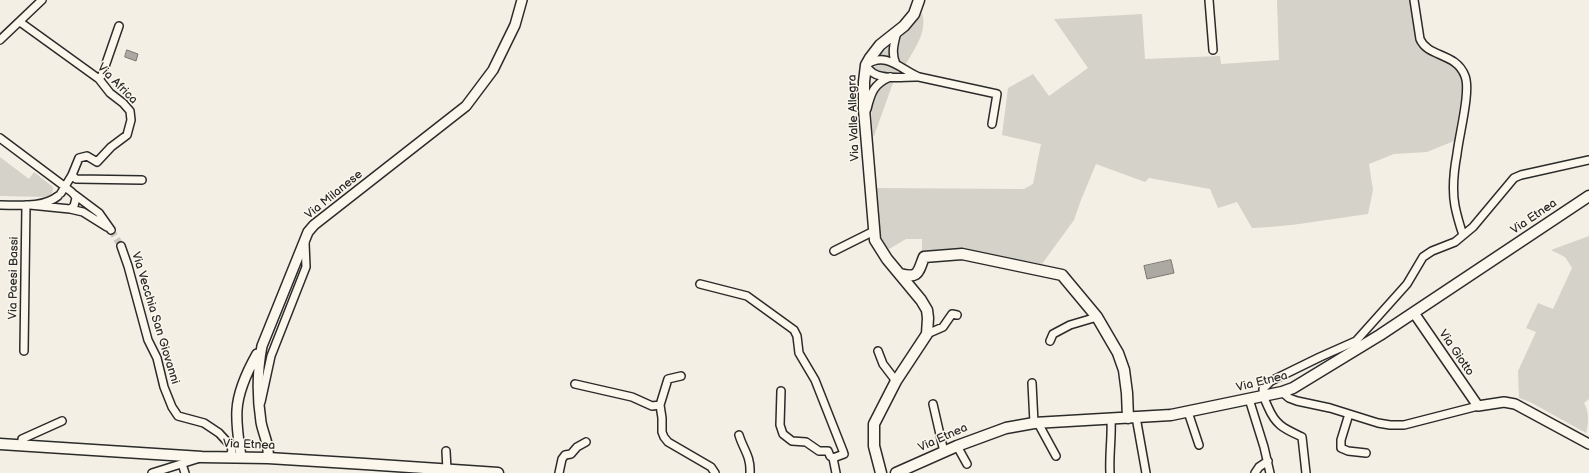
<!DOCTYPE html>
<style>
body{margin:0}
canvas{display:block;background:#f3efe4}
</style>
<canvas width="1589" height="473"></canvas>
<script>
const g = document.querySelector('canvas').getContext('2d');
g.lineJoin = 'round';
function paint(path, color) {
  g.fillStyle = color;
  g.fill(path, 'evenodd');
}
function stroke(path, color, width, dash) {
  g.strokeStyle = color;
  g.lineWidth = width;
  g.lineCap = dash ? 'butt' : 'round';
  g.setLineDash(dash || []);
  g.stroke(path);
}
function drawText(font, color, halo, rows, align = 'center') {
  g.font = font + ' "Balsamiq Sans",sans-serif';
  g.lineWidth = 3;
  g.setLineDash([]);
  g.textBaseline = 'middle';
  g.strokeStyle = halo;
  g.fillStyle = color;
  for (const [text, x, y, turn = 0] of rows) {
    g.save();
    g.translate(x, y);
    g.rotate((+turn || 0) * Math.PI / 180);
    g.textAlign = isNaN(turn) ? turn : align;
    if (halo) g.strokeText(text, 0, 0);
    g.fillText(text, 0, 0);
    g.restore();
  }
}
paint(new Path2D(`
 M 1277,0 L 1411,0 L 1416,41 L 1419,48 L 1424,52 L 1448,62 L 1454,66 L 1462,78 L 1463,88 L 1454,141 L 1427,152 L 1394,154 L 1369,164 L 1373,190 L 1368,214 C 1330,219 1290,227 1252,228 L 1237,202 L 1218,208 L 1210,189 L 1149,178 L 1145,182 L 1096,164 L 1081,200 L 1074,220 L 1042,264 L 965,250 L 922,251 L 922,239 L 906,239 L 889,249 C 875,236 878,206 877,188 L 1024,189 L 1033,184 L 1041,144 L 1002,135 L 1008,88 L 1033,74 L 1049,96 L 1088,68 L 1054,19 L 1142,14 L 1145,59 L 1220,56 L 1221,64 L 1279,60 Z
 M 922,13 C 928,32 914,49 905,66 L 898,60 L 897,54 L 901,37 L 914,24 Z
 M 891,44 L 890,57 L 878,57 Z
 M 886,63 L 898,70 L 897,73 C 889,73 879,75 872,70 L 873,67 Z
 M 894,80 L 874,136 L 873,136 C 872,122 868,99 880,88 C 884,84 889,82 894,80 Z
 M 0,157 L 29,179 L 34,172 L 53,187 L 53,190 L 51,195 L 47,197 L 0,196 Z
 M 1589,236 L 1589,399 L 1584,403 C 1589,411 1589,424 1586,433 L 1530,402 L 1519,398 L 1518,371 L 1536,332 L 1526,328 L 1538,303 L 1553,309 L 1572,268 L 1565,257 L 1551,250 Z`), '#d5d2c9');
const water = new Path2D(`
 M 127,50 L 138,54 L 136,61 L 125,57 Z
 M 1171,260 L 1174,273 L 1147,279 L 1144,266 Z`);
paint(water, '#aca9a2');
stroke(water, '#787772', 1);
stroke(new Path2D(`
 M 111,230 L 121,246`), '#cbc8bf', 7, [7, 3.5]);
const minor = new Path2D(`
 M 1209,0 L 1213,50
 M 1414,0 L 1420,39 C 1428,58 1456,52 1465,76 C 1471,91 1459,135 1457,154 C 1454,170 1452,190 1455,206 C 1457,216 1460,226 1463,235
 M 20,22 L 99,79 L 110,93 L 123,103 L 130,111 L 131,120 L 127,135 L 111,147 L 97,162 L 87,156 L 79,158 L 72,175 L 61,193
 M 0,40 L 42,0
 M 896,64 C 891,54 894,43 897,32
 M 919,77 C 903,76 874,83 866,65 C 886,51 900,69 919,77 L 997,94 L 992,124
 M 99,79 L 102,75 L 119,26
 M 867,109 C 871,92 874,84 890,77
 M 0,138 L 64,186 C 68,190 74,192 76,198 L 74,206 L 70,209 L 30,205
 M 72,175 L 76,179 L 142,180
 M 75,195 L 99,213 L 111,230
 M 0,205 C 19,205 43,208 58,196
 M 70,209 L 83,212 L 107,227
 M 121,246 L 128,266 L 148,340 L 157,358 L 164,387 L 172,407 L 178,416 L 204,423 L 219,433 L 231,446 L 232,451 L 229,457
 M 834,251 L 874,231
 M 700,284 L 747,296 L 794,330 L 797,336 L 799,353 L 815,380 L 843,451 L 844,454 L 833,458
 M 927,334 L 943,327 L 952,314 L 957,315
 M 1050,341 L 1053,334 L 1070,325 L 1097,317
 M 24,351 L 26,205
 M 878,351 L 883,364 L 896,381
 M 681,376 L 668,379 L 660,405 L 662,418 L 662,432 L 664,437 L 668,442 L 711,467 L 715,473
 M 1032,383 L 1034,423
 M 575,384 L 632,397 L 652,406 L 660,405
 M 781,391 L 780,425 L 783,434 L 792,441 L 806,442 L 819,451 L 828,451 L 830,456 L 833,458 L 836,473
 M 1282,392 L 1289,398 L 1297,401 L 1330,408 L 1378,423 L 1390,425 L 1404,425 L 1478,406
 M 1249,399 L 1264,447 L 1270,473
 M 261,402 L 271,356 L 306,267 L 305,243
 M 933,404 L 944,452
 M 1188,412 L 1199,445
 M 1349,414 L 1341,440 L 1341,448 L 1348,451 L 1366,453
 M 1136,417 L 1146,473
 M 1038,423 L 1056,456
 M 739,435 C 743,449 751,456 750,473
 M 22,445 L 22,439 L 62,421
 M 957,446 L 967,464
 M 446,451 L 447,470
 M 182,464 L 185,473
 M 152,473 L 200,458
 M 559,473 L 562,459 L 565,455 L 571,454 L 577,447 L 586,442
 M 1110,473 C 1109,454 1112,437 1111,419
 M 1255,473 L 1259,467 L 1268,461
 M 1306,473 L 1302,437 C 1285,429 1276,426 1268,407 C 1265,401 1263,396 1263,389 L 1271,381 L 1320,357 L 1356,341 L 1407,284 L 1423,257 L 1432,251 L 1455,242 L 1473,227 L 1514,178 L 1521,175 L 1589,160`);
const tertiary = new Path2D(`
 M 1414,313 L 1478,406 L 1504,402 L 1515,404 L 1589,444
 M 241,457 C 239,442 236,426 237,410 C 238,392 248,370 257,354
 M 268,458 C 270,445 263,434 261,422 C 257,396 257,372 262,346 L 308,232 L 314,225 L 466,106 L 493,70 L 515,25 L 522,0`);
const secondary = new Path2D(`
 M 900,274 C 919,279 918,272 924,257 L 962,254 L 1062,275 L 1097,317 L 1118,353 L 1124,370 L 1127,393 L 1128,418
 M 0,444 L 202,457 L 268,458 L 365,464 L 498,473
 M 881,473 L 874,446 L 874,424 L 896,381 L 927,334 L 928,318 L 927,310 L 921,300 L 887,259 L 875,240 L 864,109 L 864,82 L 866,65 L 870,58 L 880,45 L 904,26 L 914,14 L 919,0
 M 896,473 L 957,446 L 1006,428 L 1034,423 L 1171,415 L 1282,392 L 1293,388 L 1380,335 L 1589,196`);
stroke(minor, '#2b2b2b', 10);
stroke(tertiary, '#2b2b2b', 12);
stroke(secondary, '#2b2b2b', 13);
stroke(minor, '#fbf7ec', 7);
stroke(tertiary, '#fbf7ec', 9);
stroke(secondary, '#fbf7ec', 10);
drawText('12px', '#2b2b2b', '#fbf7ec', [
 ["Via Africa",117,84,45],
 ["Via Valle Allegra",854,118,-92],
 ["Via Milanese",334,195,-39],
 ["Via Etnea",1534,217,-34],
 ["Via Paesi Bassi",14,278,-89],
 ["Via Vecchia San Giovanni",155,318,73],
 ["Via Giotto",1456,353,56],
 ["Via Etnea",1262,382,-14],
 ["Via Etnea",943,438,-24],
 ["Via Etnea",249,445,2]
]);
</script>
